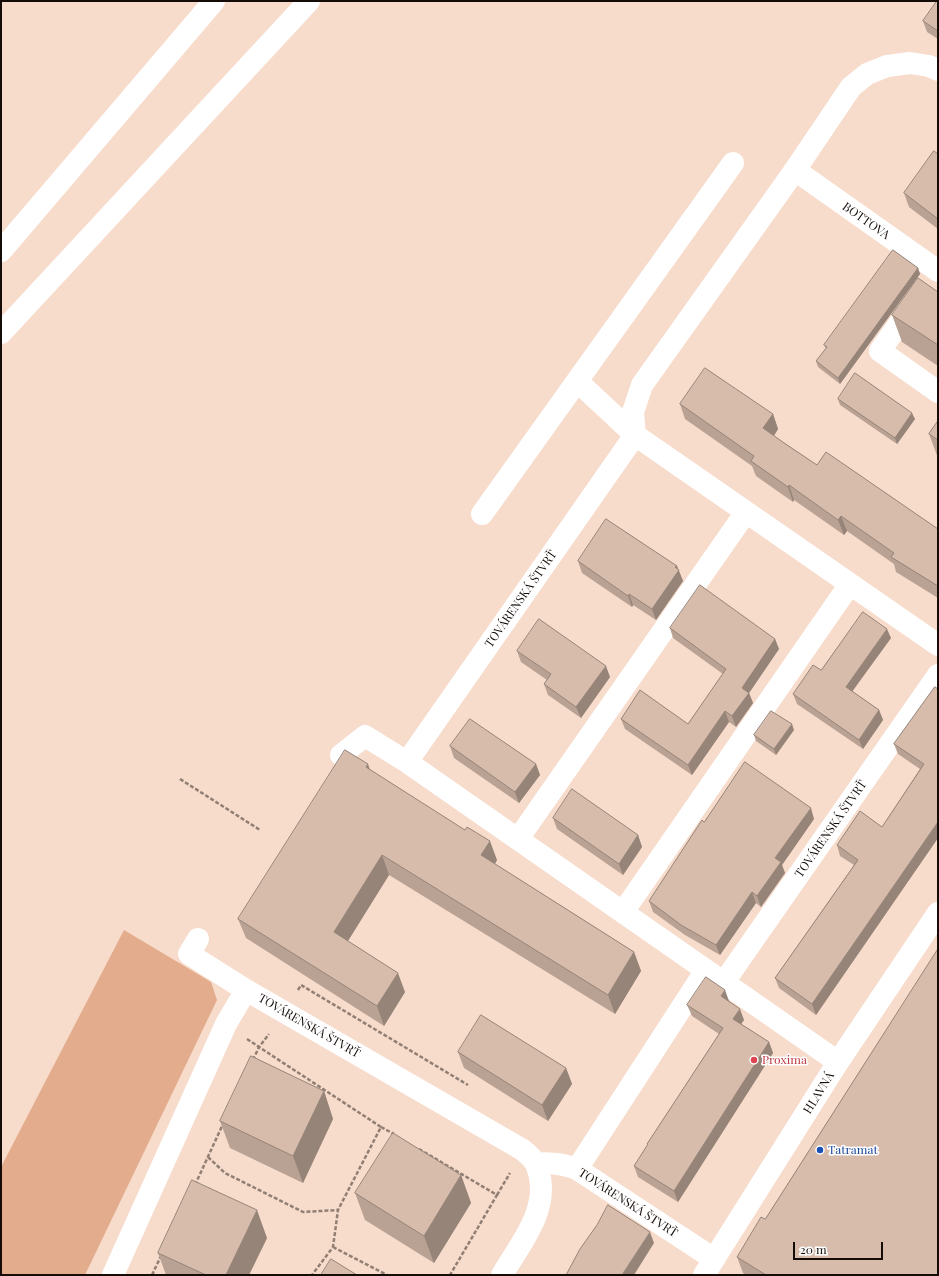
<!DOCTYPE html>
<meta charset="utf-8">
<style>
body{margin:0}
#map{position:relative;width:939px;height:1276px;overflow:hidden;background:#f7dbcb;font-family:"Playfair Display",serif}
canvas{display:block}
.frame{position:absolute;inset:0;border:2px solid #150c07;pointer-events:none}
.scale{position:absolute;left:793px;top:1242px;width:90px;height:18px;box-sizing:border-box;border:2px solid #150c07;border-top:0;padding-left:5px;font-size:12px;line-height:14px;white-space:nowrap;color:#150c07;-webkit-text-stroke:3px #fff;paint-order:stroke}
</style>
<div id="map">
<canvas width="939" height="1276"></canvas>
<div class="frame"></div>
<div class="scale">20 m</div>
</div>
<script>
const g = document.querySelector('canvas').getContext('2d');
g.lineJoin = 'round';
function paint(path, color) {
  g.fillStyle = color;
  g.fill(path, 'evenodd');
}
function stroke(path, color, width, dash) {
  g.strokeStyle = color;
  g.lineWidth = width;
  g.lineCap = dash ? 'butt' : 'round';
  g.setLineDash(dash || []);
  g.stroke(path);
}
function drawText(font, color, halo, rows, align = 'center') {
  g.font = font + ' "Playfair Display",serif';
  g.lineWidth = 3;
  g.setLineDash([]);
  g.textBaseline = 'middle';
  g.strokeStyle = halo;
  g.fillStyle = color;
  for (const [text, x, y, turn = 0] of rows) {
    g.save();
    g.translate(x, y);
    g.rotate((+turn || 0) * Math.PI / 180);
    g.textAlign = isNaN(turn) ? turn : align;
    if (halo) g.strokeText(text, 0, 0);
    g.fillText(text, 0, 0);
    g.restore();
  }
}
paint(new Path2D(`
 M 124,930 L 211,982 L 217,1000 L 85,1275 L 1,1275 L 1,1167 Z`), '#e3ac8c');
stroke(new Path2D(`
 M 180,779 L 260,830
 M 298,990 L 301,985 L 468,1085
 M 247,1039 L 259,1047 L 269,1034
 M 253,1060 L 259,1047 L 381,1127 L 338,1210 L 333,1247 L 312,1275
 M 381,1127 L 394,1134
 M 419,1149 L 497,1195 L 450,1275
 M 208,1157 L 225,1173 L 303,1212 L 338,1210
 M 195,1185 L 223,1124
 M 497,1195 L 510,1173
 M 333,1247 L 387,1275
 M 152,1275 L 161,1256`), '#927f74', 2.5, [4, 2]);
stroke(new Path2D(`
 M 795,170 L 938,271
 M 913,304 L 880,351 L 938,392
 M 577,381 L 635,435 L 938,645
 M 635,435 L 633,412 L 642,385 L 795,170 L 851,87 L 867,74 L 887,66 L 910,63 L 929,66 L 938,70
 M 482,514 L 733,163
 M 341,755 L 365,736 L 407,762 L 838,1062
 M 407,762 L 635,435
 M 518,839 L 746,512
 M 623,912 L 850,584
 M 198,939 L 189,954 L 246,990
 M 724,982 L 938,675
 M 536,1164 C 551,1162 563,1164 577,1169 L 714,1259
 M 577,1169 L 706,970
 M 113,1275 L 226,1024 L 246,990 L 523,1150 C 527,1154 533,1158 536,1164 C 537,1166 538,1170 539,1173 C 549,1211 520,1244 502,1275`), '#fff', 22);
stroke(new Path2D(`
 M 1,251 L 214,1
 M 1,333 L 309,1
 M 704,1275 L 838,1062 L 938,913`), '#fff', 22);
paint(new Path2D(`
 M 938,1 L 938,39 L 927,32 L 923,21 Z
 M 938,154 L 938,229 L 909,207 L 904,193 Z
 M 918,268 L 920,274 L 840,384 L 818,367 L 816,361 L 826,349 L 824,345 Z
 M 938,292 L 938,366 L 902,342 L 892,315 Z
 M 838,399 L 915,419 L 897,444 L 840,405 Z
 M 680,404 L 773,414 L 778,429 L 774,436 L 817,465 L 938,529 L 938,598 L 896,572 L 894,564 L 847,531 L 844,535 L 794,500 L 793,502 L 756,476 L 752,466 L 685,419 Z
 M 938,421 L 938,458 L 929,434 Z
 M 578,561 L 677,566 L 683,581 L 656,620 L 633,605 L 632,607 L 582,573 Z
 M 670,628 L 775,639 L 779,649 L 749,693 L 753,703 L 736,727 L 729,722 L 692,775 L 625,729 L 621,719 L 688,724 L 723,674 L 673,638 Z
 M 891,638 L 852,691 L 879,710 L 883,720 L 863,749 L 797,704 L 793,694 L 821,670 Z
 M 517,651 L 610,677 L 581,718 L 548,695 L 544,684 L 547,680 L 521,662 Z
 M 935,687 L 938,838 L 816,1015 L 779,988 L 775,978 L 854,865 L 840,856 L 837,845 L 882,827 L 920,769 L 898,754 L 894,744 Z
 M 794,730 L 776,755 L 756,741 L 754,735 Z
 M 450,746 L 536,764 L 540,775 L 519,803 L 454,758 Z
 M 370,770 L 497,860 L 495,864 L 634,952 L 641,971 L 615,1014 L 389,875 L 348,941 L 405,992 L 384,1026 L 246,938 L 238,919 Z
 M 553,818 L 638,835 L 642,847 L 623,875 L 557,829 Z
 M 814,819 L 782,865 L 785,873 L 761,907 L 756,903 L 720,955 L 685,935 L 653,912 L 649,901 L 704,822 Z
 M 729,1001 L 744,1020 L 741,1024 L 769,1042 L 773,1053 L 678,1202 L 638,1177 L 634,1166 L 648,1145 L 647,1144 L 719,1034 L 692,1016 L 687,1005 Z
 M 458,1052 L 566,1068 L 572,1084 L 548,1121 L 464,1068 Z
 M 324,1091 L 333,1119 L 303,1183 L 230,1148 L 220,1121 Z
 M 461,1175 L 471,1203 L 434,1263 L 365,1220 L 355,1193 Z
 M 765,1219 L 938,1275 L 746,1275 L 743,1273 L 737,1257 Z
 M 267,1238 L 249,1275 L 166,1275 L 158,1253 Z`), '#b9a294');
paint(new Path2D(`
 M 918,268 L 920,274 L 840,384 L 838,378 Z
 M 912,413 L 915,419 L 897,444 L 895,438 Z
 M 773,414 L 778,429 L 769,443 L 763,428 Z
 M 789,485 L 794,500 L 793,502 L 788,487 Z
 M 841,516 L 847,531 L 844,535 L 838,520 Z
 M 677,566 L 683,581 L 656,620 L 652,609 Z
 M 629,594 L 633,605 L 632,607 L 628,596 Z
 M 887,629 L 891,638 L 849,696 L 846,687 Z
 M 775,639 L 779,649 L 749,693 L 753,703 L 736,727 L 732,716 L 742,688 Z
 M 606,666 L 610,677 L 581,718 L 576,707 Z
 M 879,710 L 883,720 L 863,749 L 859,740 Z
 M 725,711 L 729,722 L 692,775 L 688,765 Z
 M 792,724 L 794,730 L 776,755 L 774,749 Z
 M 368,764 L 375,784 L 366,767 Z
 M 536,764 L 540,775 L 519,803 L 515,792 Z
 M 811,808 L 814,819 L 782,865 L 785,873 L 761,907 L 757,896 L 775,858 Z
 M 938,822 L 938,838 L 816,1015 L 812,1004 Z
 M 638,835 L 642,847 L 623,875 L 619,864 Z
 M 490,841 L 497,860 L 488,875 L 481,855 Z
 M 382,855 L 389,875 L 341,952 L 334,932 Z
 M 752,892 L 756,903 L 720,955 L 716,945 Z
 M 634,952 L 641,971 L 615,1014 L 608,995 Z
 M 398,973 L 405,992 L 384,1026 L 377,1006 Z
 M 725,990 L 729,1001 L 725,1008 L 721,996 Z
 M 740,1009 L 744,1020 L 737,1030 L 733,1019 Z
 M 769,1042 L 773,1053 L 678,1202 L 674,1191 Z
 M 566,1068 L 572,1084 L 548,1121 L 542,1105 Z
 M 324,1091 L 333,1119 L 303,1183 L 293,1156 Z
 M 461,1175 L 471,1203 L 434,1263 L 424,1236 Z
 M 257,1210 L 267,1238 L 249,1275 L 226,1275 Z
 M 650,1232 L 654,1243 L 634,1275 L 622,1275 Z`), '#968478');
const building = new Path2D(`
 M 937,1 L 938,1 L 938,31 L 923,21 Z
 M 934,151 L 938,154 L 938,219 L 904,193 Z
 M 893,250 L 918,268 L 838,378 L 816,361 L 827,347 L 824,345 Z
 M 918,278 L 938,292 L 938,345 L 892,315 Z
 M 705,368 L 773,414 L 763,428 L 787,445 L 817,465 L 826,452 L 938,529 L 938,586 L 891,557 L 894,553 L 841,516 L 838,520 L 789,485 L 788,487 L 751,461 L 754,456 L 680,404 Z
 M 855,373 L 912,413 L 895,438 L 838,399 Z
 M 938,421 L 938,440 L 929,434 Z
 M 606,519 L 677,566 L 675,567 L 679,570 L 652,609 L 629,594 L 628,596 L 578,561 Z
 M 700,585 L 775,639 L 742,688 L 749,693 L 732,716 L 725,711 L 688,765 L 621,719 L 640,690 L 688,724 L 726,669 L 670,628 Z
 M 863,612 L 887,629 L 846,687 L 879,710 L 859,740 L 793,694 L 813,665 L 821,670 Z
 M 539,619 L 606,666 L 576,707 L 544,684 L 551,674 L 517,651 Z
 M 935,687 L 938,689 L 938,822 L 812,1004 L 775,978 L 858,860 L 837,845 L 860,811 L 882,827 L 924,764 L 894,744 Z
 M 771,711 L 792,724 L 774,749 L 754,735 Z
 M 470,719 L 536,764 L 515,792 L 450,746 Z
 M 345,750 L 368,764 L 366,767 L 465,830 L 467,827 L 490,841 L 481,855 L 634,952 L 608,995 L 382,855 L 334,932 L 398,973 L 377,1006 L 238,919 Z
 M 745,762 L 811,808 L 775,858 L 781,862 L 757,896 L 752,892 L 716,945 L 681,925 L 649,901 L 702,820 L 704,822 Z
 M 572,789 L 638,835 L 619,864 L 553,818 Z
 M 938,949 L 938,1275 L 766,1275 L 737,1257 L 761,1217 L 765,1219 Z
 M 706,977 L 725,990 L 721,996 L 740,1009 L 733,1019 L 769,1042 L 674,1191 L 634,1166 L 648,1144 L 647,1144 L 723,1028 L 687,1005 Z
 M 481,1015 L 566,1068 L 542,1105 L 458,1052 Z
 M 251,1056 L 324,1091 L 293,1156 L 220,1121 Z
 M 393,1133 L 461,1175 L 424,1236 L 355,1193 Z
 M 192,1180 L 257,1210 L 226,1275 L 206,1275 L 158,1253 Z
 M 608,1205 L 650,1232 L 622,1275 L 566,1275 L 580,1249 L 597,1225 Z
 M 331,1259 L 357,1275 L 321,1275 Z`);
paint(building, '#d7bcac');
stroke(building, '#968478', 1);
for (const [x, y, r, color] of [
 [754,1060,4,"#e0444e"],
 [820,1150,4,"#1a4fb4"]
]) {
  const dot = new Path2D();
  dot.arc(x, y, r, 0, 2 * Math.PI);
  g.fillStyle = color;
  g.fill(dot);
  stroke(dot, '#fff', 1.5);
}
drawText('12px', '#150c07', '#fff', [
 ["BOTTOVA",866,221,35],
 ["TOVÁRENSKÁ ŠTVRŤ",521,599,-55],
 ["TOVÁRENSKÁ ŠTVRŤ",831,829,-55],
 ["TOVÁRENSKÁ ŠTVRŤ",309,1026,30],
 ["HLAVNÁ",819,1093,-58],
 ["TOVÁRENSKÁ ŠTVRŤ",628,1203,33]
]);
drawText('12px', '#be3a42', '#fff', [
 ["Proxima",762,1060]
], 'left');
drawText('12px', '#164399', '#fff', [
 ["Tatramat",828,1150]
], 'left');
</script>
